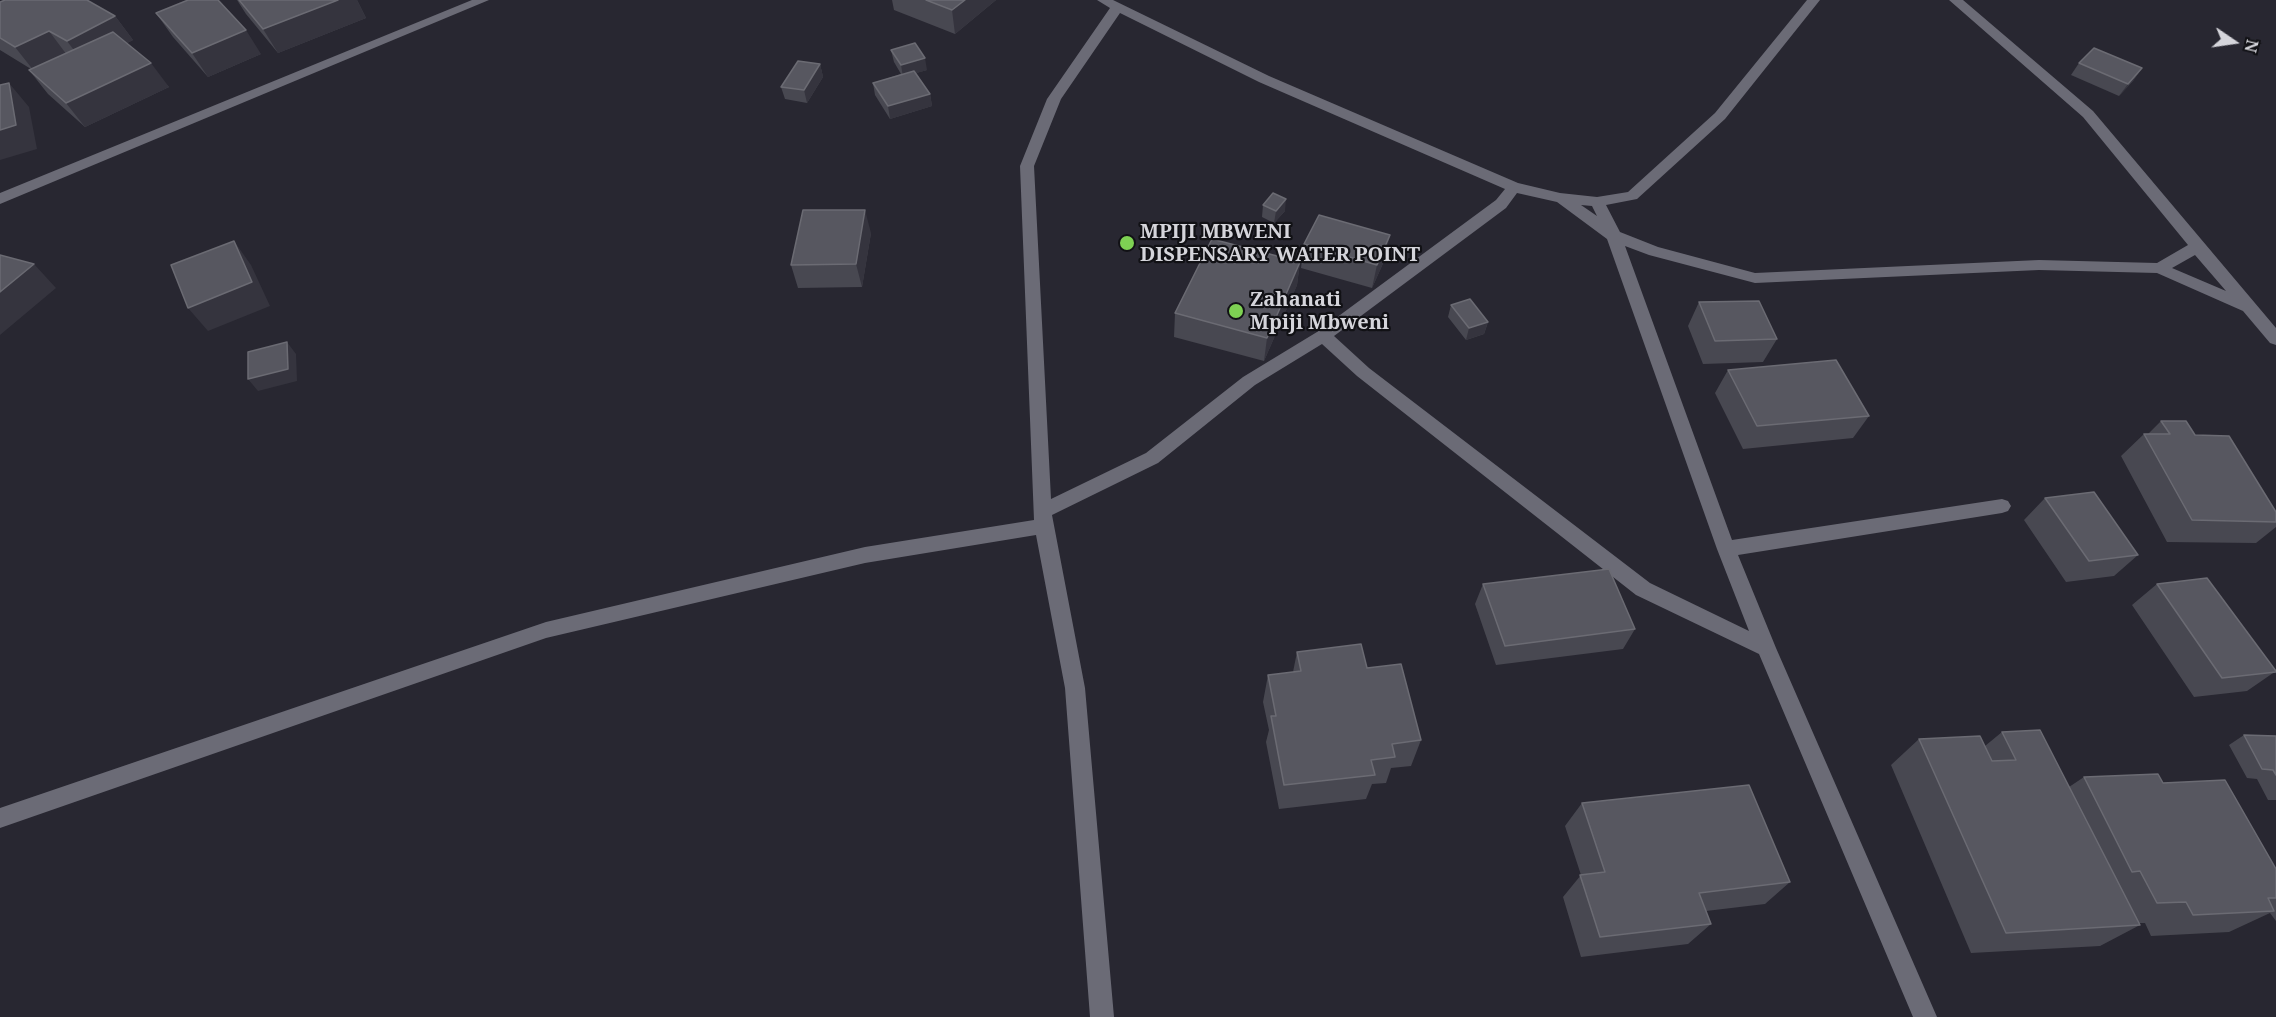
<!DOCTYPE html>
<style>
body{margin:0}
#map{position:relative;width:2276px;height:1017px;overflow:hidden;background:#282731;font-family:"Noto Serif",serif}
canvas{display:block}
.north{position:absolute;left:2204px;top:12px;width:60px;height:60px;-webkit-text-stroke:4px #111115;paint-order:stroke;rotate:103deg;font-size:16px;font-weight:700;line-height:24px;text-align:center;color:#d5d5db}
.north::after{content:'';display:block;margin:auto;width:21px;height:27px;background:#d5d5db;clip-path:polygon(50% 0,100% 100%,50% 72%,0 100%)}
</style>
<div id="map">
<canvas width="2276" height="1017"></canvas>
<div class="north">N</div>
</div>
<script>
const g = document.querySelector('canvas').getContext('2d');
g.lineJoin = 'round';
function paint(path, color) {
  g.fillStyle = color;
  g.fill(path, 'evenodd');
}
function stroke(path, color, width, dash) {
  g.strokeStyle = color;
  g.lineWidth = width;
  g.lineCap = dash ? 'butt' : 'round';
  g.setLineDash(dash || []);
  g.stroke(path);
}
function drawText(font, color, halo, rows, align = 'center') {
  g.font = font + ' "Noto Serif",serif';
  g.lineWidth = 4.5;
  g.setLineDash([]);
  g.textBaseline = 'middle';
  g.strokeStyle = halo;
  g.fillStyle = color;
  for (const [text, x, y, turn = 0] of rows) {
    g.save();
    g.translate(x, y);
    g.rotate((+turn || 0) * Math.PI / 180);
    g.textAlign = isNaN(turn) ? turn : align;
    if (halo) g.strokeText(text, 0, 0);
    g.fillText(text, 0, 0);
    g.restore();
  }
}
paint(new Path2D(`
 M 472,0 L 489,0 L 0,204 L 0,193 Z
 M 1097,0 L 1113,0 L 1269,76 L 1518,183 L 1560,193 L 1597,197 L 1628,192 L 1715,113 L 1807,0 L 1820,0 L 1725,119 L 1637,199 L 1606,205 L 1620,232 L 1658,247 L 1755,273 L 2039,260 L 2157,263 L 2188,245 L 2083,117 L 1949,0 L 1963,0 L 2093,111 L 2276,328 L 2276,345 L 2270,343 L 2243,311 L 2157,273 L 2039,270 L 1755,283 L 1649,255 L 1625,246 L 1732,540 L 2002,499 L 2008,501 L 2011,506 L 2008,511 L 2002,513 L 1738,555 L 1776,648 L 1937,1017 L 1913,1017 L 1759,654 L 1636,595 L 1357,376 L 1322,344 L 1255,385 L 1158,463 L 1052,515 L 1085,688 L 1114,1017 L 1090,1017 L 1065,688 L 1036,535 L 865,563 L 546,638 L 0,828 L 0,808 L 546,622 L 865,547 L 1034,520 L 1020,166 L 1047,99 L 1110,8 ZM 1120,13 L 1259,82 L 1505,189 L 1496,200 L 1317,332 L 1243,377 L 1146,453 L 1051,499 L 1034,166 L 1061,99 ZM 1517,193 L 1557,202 L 1607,239 L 1717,549 L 1749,631 L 1650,583 L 1369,368 L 1334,336 L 1506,208 ZM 1581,205 L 1592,206 L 1597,216 ZM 2195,255 L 2226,291 L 2172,268 Z`), '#6b6b76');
paint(new Path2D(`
 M 237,0 L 357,0 L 366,18 L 278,53 L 246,14 Z
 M 892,0 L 996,0 L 955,34 L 894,10 Z
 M 0,2 L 115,16 L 133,40 L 127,43 L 169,87 L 85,127 L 48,94 L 29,70 L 31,69 L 0,50 Z
 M 156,13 L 261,54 L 208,77 L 173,37 Z
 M 891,50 L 927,70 L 916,73 L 930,94 L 932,106 L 890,119 L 875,95 L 873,83 L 901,74 L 894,62 Z
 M 2079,63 L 2142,68 L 2133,81 L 2119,96 L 2071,75 Z
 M 820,64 L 823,77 L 807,103 L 785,99 L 781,87 Z
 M 1263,205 L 1285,211 L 1274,223 L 1262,217 Z
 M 871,233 L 862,287 L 798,288 L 791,265 Z
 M 1304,244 L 1385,259 L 1372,288 L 1301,268 Z
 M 1300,262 L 1297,285 L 1264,361 L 1174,337 L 1175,313 Z
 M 1699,302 L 1777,339 L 1763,362 L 1703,364 L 1688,326 Z
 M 1451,305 L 1488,322 L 1484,334 L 1466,340 L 1448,317 Z
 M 1728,370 L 1869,416 L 1853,438 L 1743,449 L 1715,393 Z
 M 2161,421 L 2195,435 L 2276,522 L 2276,527 L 2256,543 L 2167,542 L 2121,456 L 2144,434 L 2148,434 Z
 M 2045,498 L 2138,555 L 2114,576 L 2066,582 L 2024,520 Z
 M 1483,584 L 1635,629 L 1623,649 L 1496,665 L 1475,604 Z
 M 2157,584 L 2276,671 L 2247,691 L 2194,697 L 2132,605 Z
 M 1297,652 L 1367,668 L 1421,740 L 1411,766 L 1391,768 L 1386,783 L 1372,784 L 1366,799 L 1279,809 L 1266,742 L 1269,730 L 1263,702 L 1268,675 L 1293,672 Z
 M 2002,732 L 2069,787 L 2084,777 L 2163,783 L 2276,869 L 2276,921 L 2270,913 L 2229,932 L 2151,936 L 2145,923 L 2139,923 L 2140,925 L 2100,946 L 1971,953 L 1891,765 L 1919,739 L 1985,746 Z
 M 2244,735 L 2276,736 L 2276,800 L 2268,800 L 2257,779 L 2247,778 L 2229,745 Z
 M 1582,803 L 1790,882 L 1765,904 L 1706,911 L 1711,924 L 1688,944 L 1581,957 L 1563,897 L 1581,875 L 1565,826 Z`), '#484851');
paint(new Path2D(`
 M 338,0 L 357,0 L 366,18 L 278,53 L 263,29 Z
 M 965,0 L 996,0 L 955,34 L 952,10 Z
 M 115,16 L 133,40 L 85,65 L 67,41 Z
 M 246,30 L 261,54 L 208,77 L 192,53 Z
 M 49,31 L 67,55 L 34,71 L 15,47 Z
 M 925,58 L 927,70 L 903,77 L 901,65 Z
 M 151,63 L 169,87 L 85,127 L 66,103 Z
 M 820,64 L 823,77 L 807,103 L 804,90 Z
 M 2142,68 L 2133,81 L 2119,96 L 2128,84 Z
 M 9,83 L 29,107 L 37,149 L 0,160 L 0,130 Z
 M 930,94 L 932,106 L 890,119 L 888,106 Z
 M 1286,199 L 1285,211 L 1274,223 L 1276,211 Z
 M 865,210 L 871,233 L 862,287 L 856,264 Z
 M 1390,235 L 1385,259 L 1372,288 L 1377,265 Z
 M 234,241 L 251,265 L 270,306 L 208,331 L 188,308 Z
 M 1300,262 L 1297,285 L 1264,361 L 1267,338 Z
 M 34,264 L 56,288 L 0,335 L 0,292 Z
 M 1488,322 L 1484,334 L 1466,340 L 1469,328 Z
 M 287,342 L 296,354 L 297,381 L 258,391 L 248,379 Z`), '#35343e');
const building = new Path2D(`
 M 5,0 L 87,0 L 115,16 L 67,41 L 49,31 L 15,47 L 0,38 L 0,2 Z
 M 188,0 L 218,0 L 246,30 L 192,53 L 156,13 Z
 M 239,0 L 338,0 L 263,29 Z
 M 926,0 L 965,0 L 952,10 Z
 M 113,32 L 151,63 L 66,103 L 29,70 Z
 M 915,43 L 925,58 L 901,65 L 891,50 Z
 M 2094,48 L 2142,68 L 2128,84 L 2079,63 Z
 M 798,61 L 820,64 L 804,90 L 781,87 Z
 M 914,71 L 930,94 L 888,106 L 873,83 Z
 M 9,83 L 16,125 L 0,130 L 0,85 Z
 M 1273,193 L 1286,199 L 1276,211 L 1263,205 Z
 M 803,210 L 865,210 L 856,264 L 791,265 Z
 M 1319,215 L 1390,235 L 1377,265 L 1304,244 Z
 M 1212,239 L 1300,262 L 1267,338 L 1175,313 Z
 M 234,241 L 252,282 L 188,308 L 171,265 Z
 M 0,255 L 34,264 L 0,292 Z
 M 1470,299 L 1488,322 L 1469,328 L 1451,305 Z
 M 1759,301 L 1777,339 L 1715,341 L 1699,302 Z
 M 287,342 L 288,369 L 248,379 L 248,352 Z
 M 1836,360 L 1869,416 L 1757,426 L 1728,370 Z
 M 2161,421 L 2186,421 L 2195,435 L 2229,436 L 2276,512 L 2276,522 L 2192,520 L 2144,434 L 2170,434 Z
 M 2094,492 L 2138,555 L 2089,561 L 2045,498 Z
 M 1609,569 L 1635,629 L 1505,646 L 1483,584 Z
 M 2207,578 L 2276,671 L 2276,672 L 2222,678 L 2157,584 Z
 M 1361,644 L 1367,668 L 1401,664 L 1421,740 L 1392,744 L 1395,757 L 1371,760 L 1375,775 L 1284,785 L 1271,716 L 1276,716 L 1268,675 L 1301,671 L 1297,652 Z
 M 2040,730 L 2140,925 L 2006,933 L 1919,739 L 1980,736 L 1992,761 L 2016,760 L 2002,732 Z
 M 2244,735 L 2276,736 L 2276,775 L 2273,770 L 2262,769 Z
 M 2158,774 L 2163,783 L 2225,780 L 2276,869 L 2276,898 L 2268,898 L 2274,911 L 2193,915 L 2186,902 L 2157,903 L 2140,871 L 2132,872 L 2084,777 Z
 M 1749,785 L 1790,882 L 1699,893 L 1711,924 L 1600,937 L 1580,875 L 1605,872 L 1582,803 Z`);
paint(building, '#575760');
stroke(building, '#6b6b73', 1.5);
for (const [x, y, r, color] of [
 [1127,243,8,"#7ed153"],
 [1236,311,8,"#7ed153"]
]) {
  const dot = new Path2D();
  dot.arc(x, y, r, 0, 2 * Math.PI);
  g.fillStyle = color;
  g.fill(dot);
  stroke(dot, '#111115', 2);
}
drawText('bold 20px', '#d5d5db', '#111115', [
 ["MPIJI MBWENI",1140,232],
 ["DISPENSARY WATER POINT",1140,255],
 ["Zahanati",1250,300],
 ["Mpiji Mbweni",1250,323]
], 'left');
</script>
